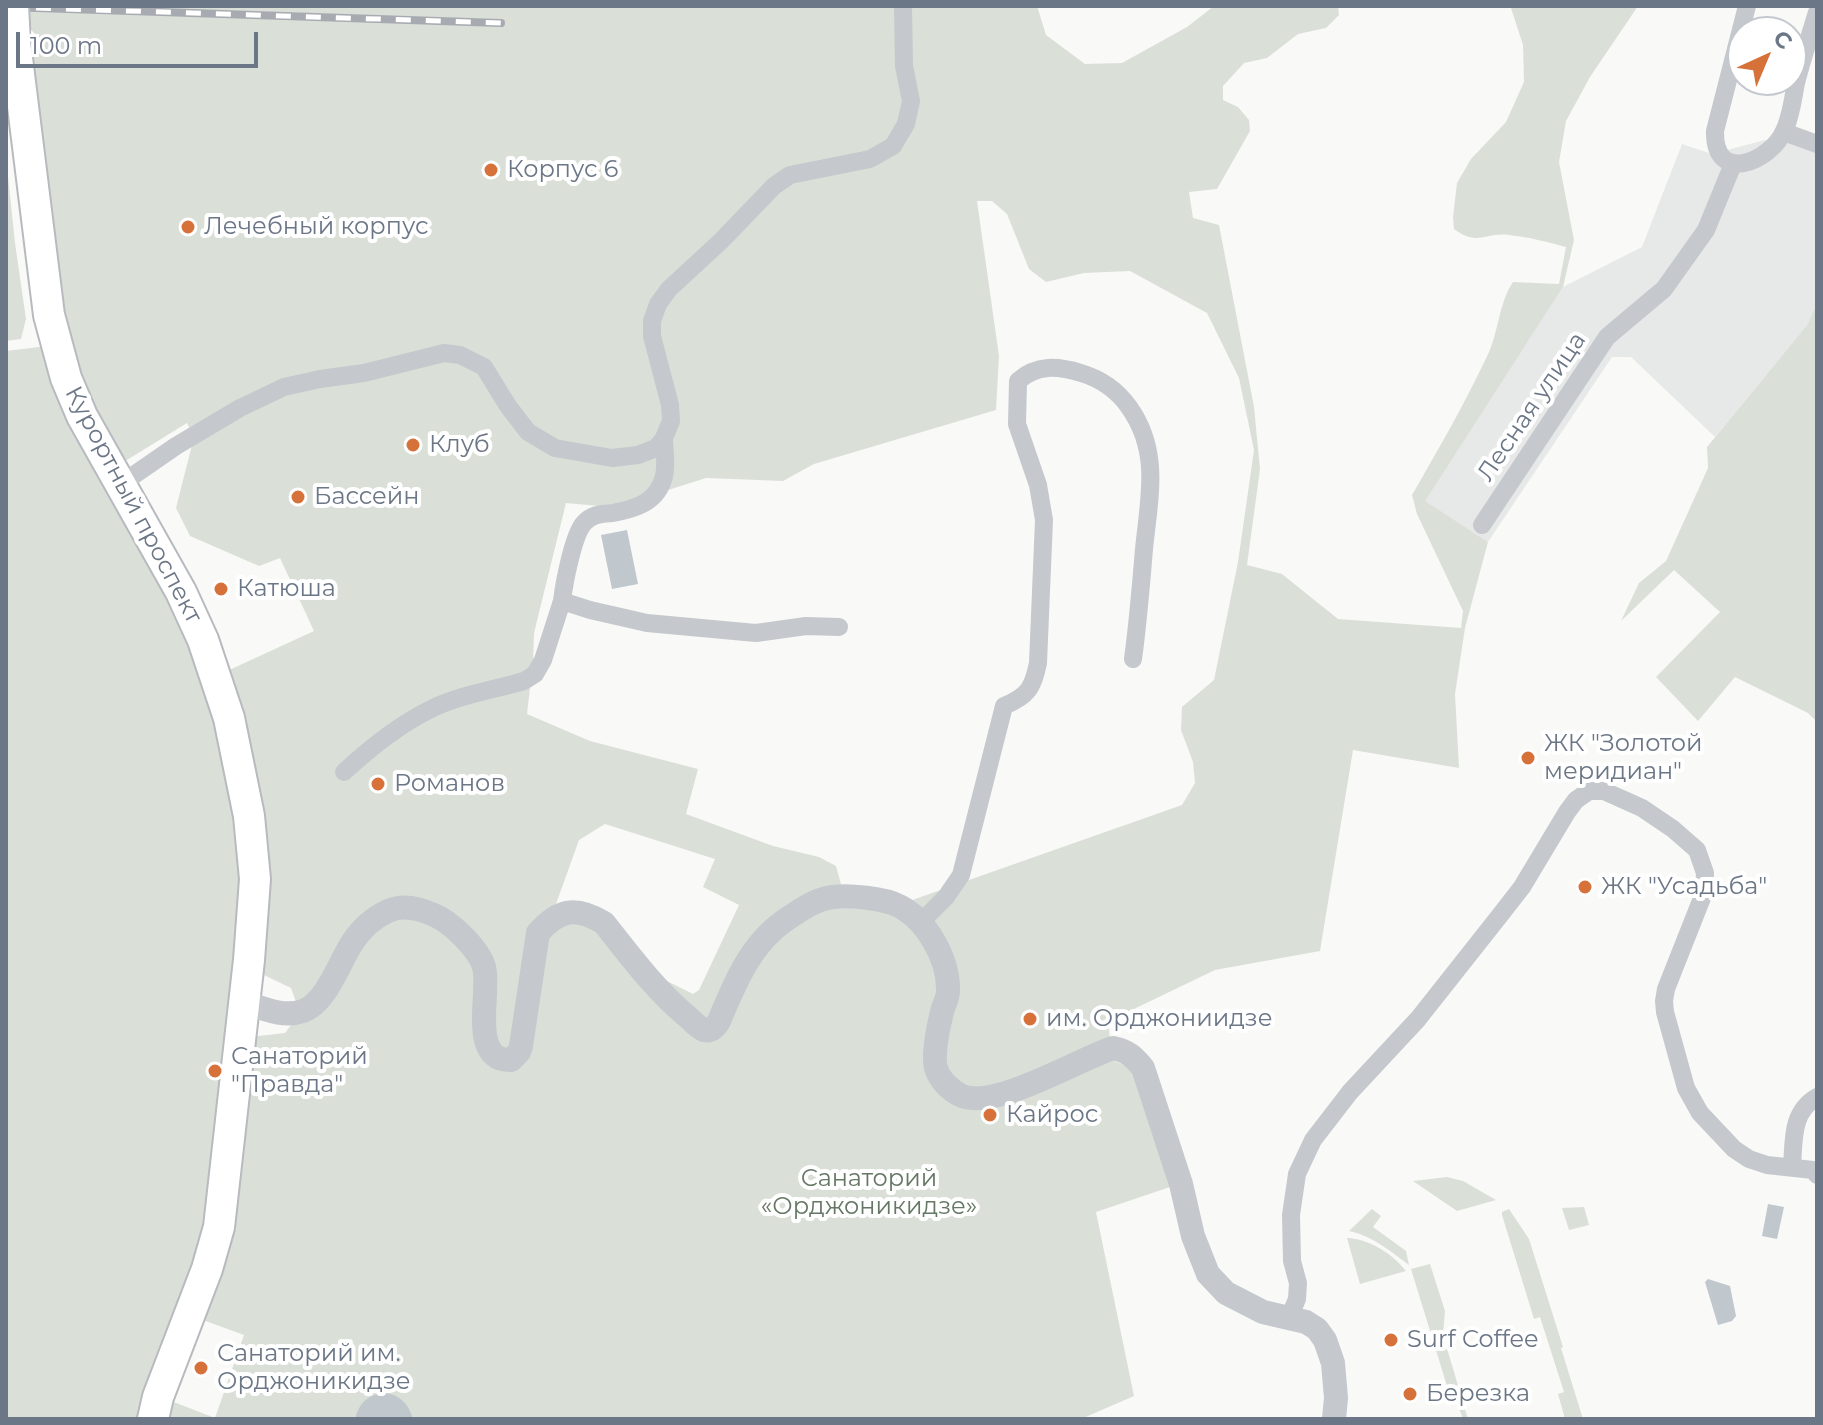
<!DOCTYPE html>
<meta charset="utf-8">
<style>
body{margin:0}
#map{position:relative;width:1823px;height:1425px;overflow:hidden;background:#f9f9f7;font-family:Montserrat,sans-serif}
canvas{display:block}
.frame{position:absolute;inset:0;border:8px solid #6b7686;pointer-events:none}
.north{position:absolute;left:1727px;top:16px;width:80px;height:80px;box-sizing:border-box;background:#fff;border:2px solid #c4c8cf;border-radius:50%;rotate:44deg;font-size:22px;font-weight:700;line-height:32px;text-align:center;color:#6b7686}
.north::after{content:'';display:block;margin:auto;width:28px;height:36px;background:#d7713a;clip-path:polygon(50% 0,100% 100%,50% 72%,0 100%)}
.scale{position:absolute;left:16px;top:32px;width:242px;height:36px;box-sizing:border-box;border:4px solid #6b7686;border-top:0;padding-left:10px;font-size:24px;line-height:28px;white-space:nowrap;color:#6b7686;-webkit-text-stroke:6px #fff;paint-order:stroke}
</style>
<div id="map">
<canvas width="1823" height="1425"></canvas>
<div class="frame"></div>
<div class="north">С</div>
<div class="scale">100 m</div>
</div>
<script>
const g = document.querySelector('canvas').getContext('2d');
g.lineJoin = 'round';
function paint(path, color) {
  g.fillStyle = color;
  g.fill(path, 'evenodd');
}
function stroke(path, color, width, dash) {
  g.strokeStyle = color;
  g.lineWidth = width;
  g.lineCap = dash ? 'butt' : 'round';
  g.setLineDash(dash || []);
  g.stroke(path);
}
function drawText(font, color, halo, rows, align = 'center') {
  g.font = font + ' Montserrat,sans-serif';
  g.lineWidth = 8;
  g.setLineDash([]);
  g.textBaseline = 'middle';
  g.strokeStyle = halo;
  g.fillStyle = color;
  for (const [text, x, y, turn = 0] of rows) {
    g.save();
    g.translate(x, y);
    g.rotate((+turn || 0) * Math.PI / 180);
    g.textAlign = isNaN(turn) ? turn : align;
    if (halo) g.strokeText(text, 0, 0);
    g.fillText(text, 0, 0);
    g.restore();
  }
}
paint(new Path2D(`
 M 1765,140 L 1795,140 L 1817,153 L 1817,303 L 1809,323 L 1715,437 L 1631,357 L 1612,357 L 1488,542 L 1424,501 L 1563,287 L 1642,247 L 1682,144 L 1712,154 Z`), '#e7e8e8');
paint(new Path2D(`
 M 22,6 L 1037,6 L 1046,35 L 1085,64 L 1122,63 L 1187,27 L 1214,6 L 1338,6 L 1339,15 L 1326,28 L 1298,34 L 1267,58 L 1244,63 L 1223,86 L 1223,100 L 1238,107 L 1249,120 L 1250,131 L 1217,189 L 1189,192 L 1193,218 L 1219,225 L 1254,407 L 1260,469 L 1247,565 L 1282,574 L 1338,619 L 1461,628 L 1463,611 L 1417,514 L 1412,495 C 1439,448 1466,402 1489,352 C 1499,329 1499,303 1513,282 L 1559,284 L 1566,247 C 1548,242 1528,237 1509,235 C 1484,232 1479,247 1454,229 L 1453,217 L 1457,183 L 1471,159 L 1506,122 L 1524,82 L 1523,45 L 1511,8 L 1512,6 L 1638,6 L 1590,77 L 1566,121 L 1559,162 L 1574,240 L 1563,287 L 1425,501 L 1488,542 L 1465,628 L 1455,694 L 1459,768 L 1353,750 L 1320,951 L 1215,970 L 1109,1021 L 1110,1059 L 1126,1066 L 1133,1073 L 1176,1185 L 1096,1212 L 1134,1396 L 1081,1419 L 6,1419 L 6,351 L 56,345 ZM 977,201 L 992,201 L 1007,214 L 1029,269 L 1046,282 L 1084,273 L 1130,271 L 1207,313 L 1239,378 L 1254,450 L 1238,562 L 1214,680 L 1182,707 L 1181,730 L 1193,762 L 1195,783 L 1182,805 L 898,905 L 832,896 L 841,884 L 836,866 L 819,857 L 773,846 L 686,814 L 698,769 L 590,741 L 527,714 L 533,662 L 534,633 L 566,503 L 599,506 L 640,499 L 706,478 L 783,481 L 814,464 L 996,410 L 999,356 ZM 187,423 L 194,437 L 176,508 L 190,536 L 259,566 L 280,558 L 314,631 L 214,677 L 122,463 ZM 605,824 L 715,859 L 703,887 L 739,905 L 699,990 L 693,994 L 649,972 L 589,915 L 551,918 L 579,840 ZM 247,967 L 291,988 L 300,1013 L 285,1033 L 240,1038 ZM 189,1315 L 244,1335 L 215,1418 L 161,1397 Z
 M 6,157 L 15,243 L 26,319 L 21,339 L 6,341 Z
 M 1817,303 L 1817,722 L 1808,713 L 1735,677 L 1698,721 L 1656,677 L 1720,612 L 1674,570 L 1621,621 L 1639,583 L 1666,561 L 1708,468 L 1707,447 L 1808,324 Z
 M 1447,1177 L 1463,1181 L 1496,1200 L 1457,1211 L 1413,1181 Z
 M 1584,1207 L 1589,1225 L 1569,1230 L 1562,1208 Z
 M 1372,1209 L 1381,1216 L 1373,1227 L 1406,1251 L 1409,1265 C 1390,1251 1373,1236 1349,1231 Z
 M 1509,1209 L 1529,1239 L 1563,1347 L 1561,1348 L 1583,1419 L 1565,1419 L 1558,1394 L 1564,1392 L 1540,1317 L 1534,1319 L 1502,1215 L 1502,1212 Z
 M 1347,1238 C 1369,1239 1392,1253 1406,1271 L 1360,1284 Z
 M 1430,1264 L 1445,1311 L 1443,1335 L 1468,1419 L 1463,1419 L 1455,1398 L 1451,1399 L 1411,1269 Z`), '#dae0d8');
paint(new Path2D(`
 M 627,530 L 638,584 L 612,589 L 601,535 Z
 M 1768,1204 L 1784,1207 L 1777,1239 L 1762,1236 Z
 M 1708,1279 L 1730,1286 L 1736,1316 L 1732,1321 L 1718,1325 L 1705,1282 Z
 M 385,1393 C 400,1395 409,1404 413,1419 L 355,1419 C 359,1403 368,1394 385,1393 Z`), '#c0c7cd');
const primary = new Path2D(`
 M 15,42 L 49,315 L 66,378 L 82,416 L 181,592 L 203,640 L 229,718 L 249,816 L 255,879 L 249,960 L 219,1227 L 207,1269 L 158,1397 L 153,1419`);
stroke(primary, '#b7babe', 34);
stroke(new Path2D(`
 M 1747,6 L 1715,131 C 1714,186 1771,161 1784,131 C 1791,117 1793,98 1796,83 C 1802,59 1810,36 1817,12
 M 1784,132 L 1817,144
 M 664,438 C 664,449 667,464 664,476 C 658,502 636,509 612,513 C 601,514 592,514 584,523 C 573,535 564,584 562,601 L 590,610 L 647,623 L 756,633 L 806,626 L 839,627
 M 121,484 L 176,446 L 240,408 L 284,387 L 320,379 L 364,373 L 444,353 L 460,355 L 484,367 L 508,406 L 528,432 L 555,448 L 612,458 L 638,455 L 656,448 L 664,438 L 671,421 L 670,405 L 652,336 L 652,321 L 658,304 L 669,289 L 721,241 L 774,186 L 790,175 L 870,159 L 893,146 L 906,124 L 911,101 L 904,66 L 903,6
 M 1482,525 L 1607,337 L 1664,289 L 1706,230 L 1733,164
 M 344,772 C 370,748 397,726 429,710 C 458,695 493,690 524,681 L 535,674 L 543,660 L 562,601
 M 921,922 L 946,897 L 961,875 L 1004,706 C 1028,696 1033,688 1038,663 L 1044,520 L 1038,485 L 1017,424 L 1018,381 C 1037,364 1058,366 1081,373 C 1101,379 1117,390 1129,407 C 1161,452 1149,498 1144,549 C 1141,586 1138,622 1133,659
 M 1792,1167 C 1794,1140 1791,1112 1817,1097
 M 1289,1318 L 1297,1299 L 1298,1283 L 1292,1261 L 1291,1215 L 1297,1174 L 1313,1140 L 1350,1092 L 1418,1019 L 1501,914 L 1522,887 L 1567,812 L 1576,800 L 1589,791 L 1604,791 L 1642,808 L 1673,829 L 1697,850 L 1705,873 L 1704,893 L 1666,989 L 1664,1001 L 1665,1012 L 1686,1088 L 1700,1113 L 1734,1149 L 1749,1159 L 1767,1165 L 1813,1170 L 1817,1175`), '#c5c8cc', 18);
stroke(new Path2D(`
 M 244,1002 C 262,1008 283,1018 303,1011 C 327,1002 339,963 352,943 C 361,929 373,918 388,911 C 403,904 419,908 434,915 C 451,922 479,949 484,967 C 491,992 468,1061 511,1060 L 519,1052 L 521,1046 L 538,933 C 559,909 576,906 604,923 C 630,956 656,991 689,1018 C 693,1022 699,1028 704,1030 C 712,1032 716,1026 719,1021 C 735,983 750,945 784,921 C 799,911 815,899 833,897 C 849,895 884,898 899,906 C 927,920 949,960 948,991 C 948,997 945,1003 943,1008 C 939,1024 932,1053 936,1068 C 939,1079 950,1090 960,1095 C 992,1112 1079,1059 1113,1048 C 1128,1051 1134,1057 1143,1068 L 1181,1184 L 1193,1236 L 1208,1274 L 1226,1293 L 1263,1312 L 1306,1322 L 1317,1329 L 1325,1340 L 1333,1363 L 1336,1398 L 1334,1419`), '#c5c8cc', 24);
stroke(primary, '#fff', 30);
const rail = new Path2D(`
 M 6,7 L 501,23`);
stroke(rail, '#a7abb1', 8);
stroke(rail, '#fff', 5, [15]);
const primaryBridge = new Path2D(`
 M 13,6 L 15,42`);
stroke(primaryBridge, '#b7babe', 34, []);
stroke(primaryBridge, '#fff', 30);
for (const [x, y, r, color] of [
 [491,170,8,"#d7713a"],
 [188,227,8,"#d7713a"],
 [413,445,8,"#d7713a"],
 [298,497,8,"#d7713a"],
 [221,589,8,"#d7713a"],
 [1528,758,8,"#d7713a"],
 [378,784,8,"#d7713a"],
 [1585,887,8,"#d7713a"],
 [1030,1019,8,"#d7713a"],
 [215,1071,8,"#d7713a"],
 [990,1115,8,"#d7713a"],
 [1391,1340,8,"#d7713a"],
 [201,1368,8,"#d7713a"],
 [1410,1394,8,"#d7713a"]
]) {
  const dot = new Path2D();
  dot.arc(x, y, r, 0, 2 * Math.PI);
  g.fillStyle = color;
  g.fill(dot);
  stroke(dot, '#fff', 3);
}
drawText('24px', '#6b7686', '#fff', [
 ["Корпус 6",507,170],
 ["Лечебный корпус",204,227],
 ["Клуб",429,445],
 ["Бассейн",314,497],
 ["Катюша",237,589],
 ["ЖК \"Золотой",1544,744],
 ["меридиан\"",1544,772],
 ["Романов",394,784],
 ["ЖК \"Усадьба\"",1601,887],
 ["им. Орджониидзе",1046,1019],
 ["Санаторий",231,1057],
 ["\"Правда\"",231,1085],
 ["Кайрос",1006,1115],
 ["Surf Coffee",1407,1340],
 ["Санаторий им.",217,1354],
 ["Орджоникидзе",217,1382],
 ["Березка",1426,1394]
], 'left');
drawText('24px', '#6b7686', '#fff', [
 ["Лесная улица",1532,407,-56],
 ["Курортный проспект",133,505,62]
]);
drawText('24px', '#667865', '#fff', [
 ["Санаторий",869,1179],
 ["«Орджоникидзе»",869,1207]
]);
</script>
